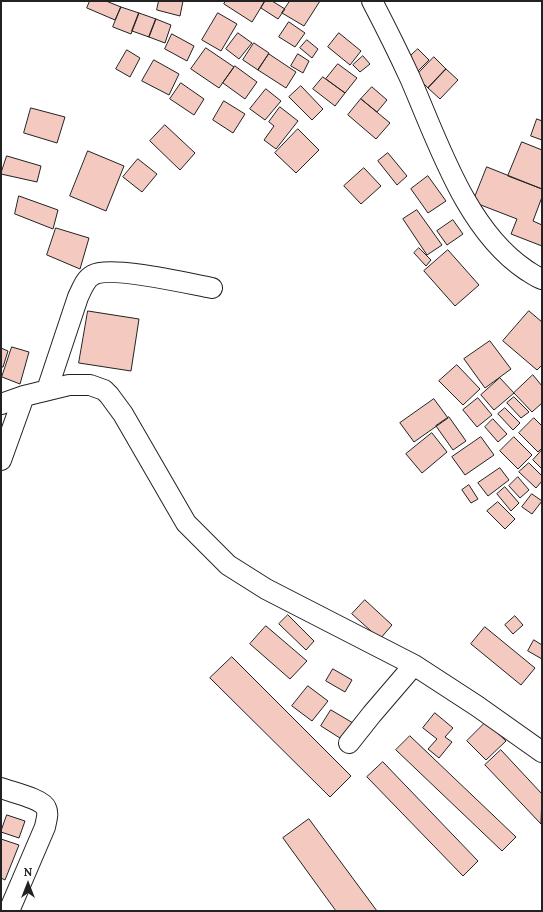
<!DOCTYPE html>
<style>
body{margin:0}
#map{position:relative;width:543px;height:912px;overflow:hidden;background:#fff;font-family:Lora,serif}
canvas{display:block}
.frame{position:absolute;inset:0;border:2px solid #222;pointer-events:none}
.north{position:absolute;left:8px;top:864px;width:40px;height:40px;-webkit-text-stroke:3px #fff;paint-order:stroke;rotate:0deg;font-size:11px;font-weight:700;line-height:16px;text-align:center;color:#222}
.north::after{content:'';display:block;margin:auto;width:14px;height:18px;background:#222;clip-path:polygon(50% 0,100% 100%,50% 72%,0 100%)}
</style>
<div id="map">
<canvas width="543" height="912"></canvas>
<div class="frame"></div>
<div class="north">N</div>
</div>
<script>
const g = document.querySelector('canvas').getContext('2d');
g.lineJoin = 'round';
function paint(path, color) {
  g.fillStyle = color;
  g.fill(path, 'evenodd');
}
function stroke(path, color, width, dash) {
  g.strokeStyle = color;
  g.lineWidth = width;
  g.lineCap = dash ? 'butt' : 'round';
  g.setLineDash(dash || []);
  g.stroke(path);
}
const building = new Path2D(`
 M 90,1 L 106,1 L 121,7 L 115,20 L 87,8 Z
 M 159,1 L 183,1 L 180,16 L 157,10 Z
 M 226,1 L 265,1 L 252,22 L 224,4 Z
 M 265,1 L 272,1 L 285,9 L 278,19 L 261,8 Z
 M 290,1 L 320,1 L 304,26 L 282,13 Z
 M 121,7 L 139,13 L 131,34 L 113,27 Z
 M 139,13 L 156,19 L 149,37 L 132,31 Z
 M 218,13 L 237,24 L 221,51 L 202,40 Z
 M 156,19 L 171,25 L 165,43 L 149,37 Z
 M 289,22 L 305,33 L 295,47 L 279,37 Z
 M 238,33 L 252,43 L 239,59 L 226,49 Z
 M 339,33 L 361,51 L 350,65 L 328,47 Z
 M 172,34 L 194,46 L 187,61 L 165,49 Z
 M 307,40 L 318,49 L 312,58 L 300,48 Z
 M 254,43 L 269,53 L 258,70 L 243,60 Z
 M 206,48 L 234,67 L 219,88 L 191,69 Z
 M 418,49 L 429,60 L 416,73 L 405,61 Z
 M 127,50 L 140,58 L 130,77 L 116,69 Z
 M 269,54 L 296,72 L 286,88 L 258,70 Z
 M 298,54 L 309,61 L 303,73 L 291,66 Z
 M 363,56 L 370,64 L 360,72 L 353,65 Z
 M 434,57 L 446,69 L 428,88 L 416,76 Z
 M 154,60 L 179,74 L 169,95 L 142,81 Z
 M 338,64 L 357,78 L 345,93 L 326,79 Z
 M 235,66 L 257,82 L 245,99 L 223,83 Z
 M 446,69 L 458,80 L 440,99 L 428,88 Z
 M 323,77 L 345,93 L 335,106 L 313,89 Z
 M 181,83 L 204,99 L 194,115 L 170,99 Z
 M 301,86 L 323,109 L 312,120 L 289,97 Z
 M 372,87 L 387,100 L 377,112 L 361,99 Z
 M 266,89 L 281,101 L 265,120 L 250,109 Z
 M 361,99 L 390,123 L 376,139 L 348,115 Z
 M 224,101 L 245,114 L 233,133 L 213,120 Z
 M 280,107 L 298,121 L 276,149 L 264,140 L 274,126 L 269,122 Z
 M 31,108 L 65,117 L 57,143 L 24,133 Z
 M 537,119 L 542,121 L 542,140 L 531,136 Z
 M 165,125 L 195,153 L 180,170 L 150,141 Z
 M 298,129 L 319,150 L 296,173 L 275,153 Z
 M 522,142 L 542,150 L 542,189 L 508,176 Z
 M 88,151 L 124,166 L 106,211 L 70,196 Z
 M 388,153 L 407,176 L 397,185 L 378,161 Z
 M 7,156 L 41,166 L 37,182 L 1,174 Z
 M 138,159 L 157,174 L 142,192 L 123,177 Z
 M 487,167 L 542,189 L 542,197 L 533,221 L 542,225 L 542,246 L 511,234 L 517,219 L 473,202 Z
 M 364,168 L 381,186 L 361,204 L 344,186 Z
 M 428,176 L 446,201 L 428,213 L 411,189 Z
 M 19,196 L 58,210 L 53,229 L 15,214 Z
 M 417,210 L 442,245 L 427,255 L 403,219 Z
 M 453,220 L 463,234 L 447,245 L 437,231 Z
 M 56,228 L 89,238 L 80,269 L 47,255 Z
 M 419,248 L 431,260 L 426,266 L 414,253 Z
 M 448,250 L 479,285 L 455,306 L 424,271 Z
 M 88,311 L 139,319 L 131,371 L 79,363 Z
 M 529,311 L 542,322 L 542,365 L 537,370 L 503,341 Z
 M 490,341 L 511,369 L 485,388 L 464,359 Z
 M 12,347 L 29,352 L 20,384 L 2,377 Z
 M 1,348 L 8,351 L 3,367 L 1,367 Z
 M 457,365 L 480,389 L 463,405 L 439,381 Z
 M 533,375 L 542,386 L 542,403 L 532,412 L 514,393 Z
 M 500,378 L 514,393 L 494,410 L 481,395 Z
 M 514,397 L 529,412 L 521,418 L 507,403 Z
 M 478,398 L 492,415 L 477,427 L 463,410 Z
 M 434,399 L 448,418 L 414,442 L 400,423 Z
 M 505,408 L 520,423 L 513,430 L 498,414 Z
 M 449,417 L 466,441 L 453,450 L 436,426 Z
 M 534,418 L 542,426 L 542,448 L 538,452 L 519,433 Z
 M 493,419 L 507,434 L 498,442 L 485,427 Z
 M 432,433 L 447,452 L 422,473 L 406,454 Z
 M 481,437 L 494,455 L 465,475 L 452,457 Z
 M 514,437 L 532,455 L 518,469 L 500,451 Z
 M 542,450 L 542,469 L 533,460 Z
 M 529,463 L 542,476 L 542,481 L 536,488 L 519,472 Z
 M 500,468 L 509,480 L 488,496 L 478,483 Z
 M 518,477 L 529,490 L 520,498 L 509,486 Z
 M 469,485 L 478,499 L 471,503 L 462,490 Z
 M 505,487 L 519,503 L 511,511 L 497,494 Z
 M 532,494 L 542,501 L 532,514 L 522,507 Z
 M 498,502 L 515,519 L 505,529 L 487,511 Z
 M 365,600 L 392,625 L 380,639 L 352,614 Z
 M 288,615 L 314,641 L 306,650 L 279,624 Z
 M 515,616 L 523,625 L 513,634 L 505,625 Z
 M 266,626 L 307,661 L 290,679 L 250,644 Z
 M 485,627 L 535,668 L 521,685 L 471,644 Z
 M 534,640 L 542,645 L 542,659 L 528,651 Z
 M 232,657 L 351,776 L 330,797 L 210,678 Z
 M 333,669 L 352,680 L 345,692 L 326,681 Z
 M 308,686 L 328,701 L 312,721 L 292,706 Z
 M 331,710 L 353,723 L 343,740 L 321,726 Z
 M 435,713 L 453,728 L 445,737 L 452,742 L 439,758 L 428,749 L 437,739 L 423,728 Z
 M 486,722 L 506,741 L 486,760 L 467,741 Z
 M 410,736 L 516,837 L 502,851 L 396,750 Z
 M 501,750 L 542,794 L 541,824 L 485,765 Z
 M 383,762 L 478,861 L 463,876 L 367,777 Z
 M 7,815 L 25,821 L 19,838 L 1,832 Z
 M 309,819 L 377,911 L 336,911 L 283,838 Z
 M 1,839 L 19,845 L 5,880 L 1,878 Z`);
paint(building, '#f3c9c0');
stroke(building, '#222', 1);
const street = new Path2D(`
 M 372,1 C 385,26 398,52 410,78 C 438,142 466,230 526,270 C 531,273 536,277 542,279
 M 47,390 L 78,297 C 82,289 85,279 93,275 C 110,265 190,284 212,288
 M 1,404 L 24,396 L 69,385 L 90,385 L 104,390 L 109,395 L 123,414 L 186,523 L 228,565 L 266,589 L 414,665 L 477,706 L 542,752
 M 1,460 L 24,396
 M 349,743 L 372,714 L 414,665
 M 1,788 C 11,792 43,799 46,808 C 49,814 46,821 45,827 L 9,911`);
stroke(street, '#222', 22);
stroke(street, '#fff', 20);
</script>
